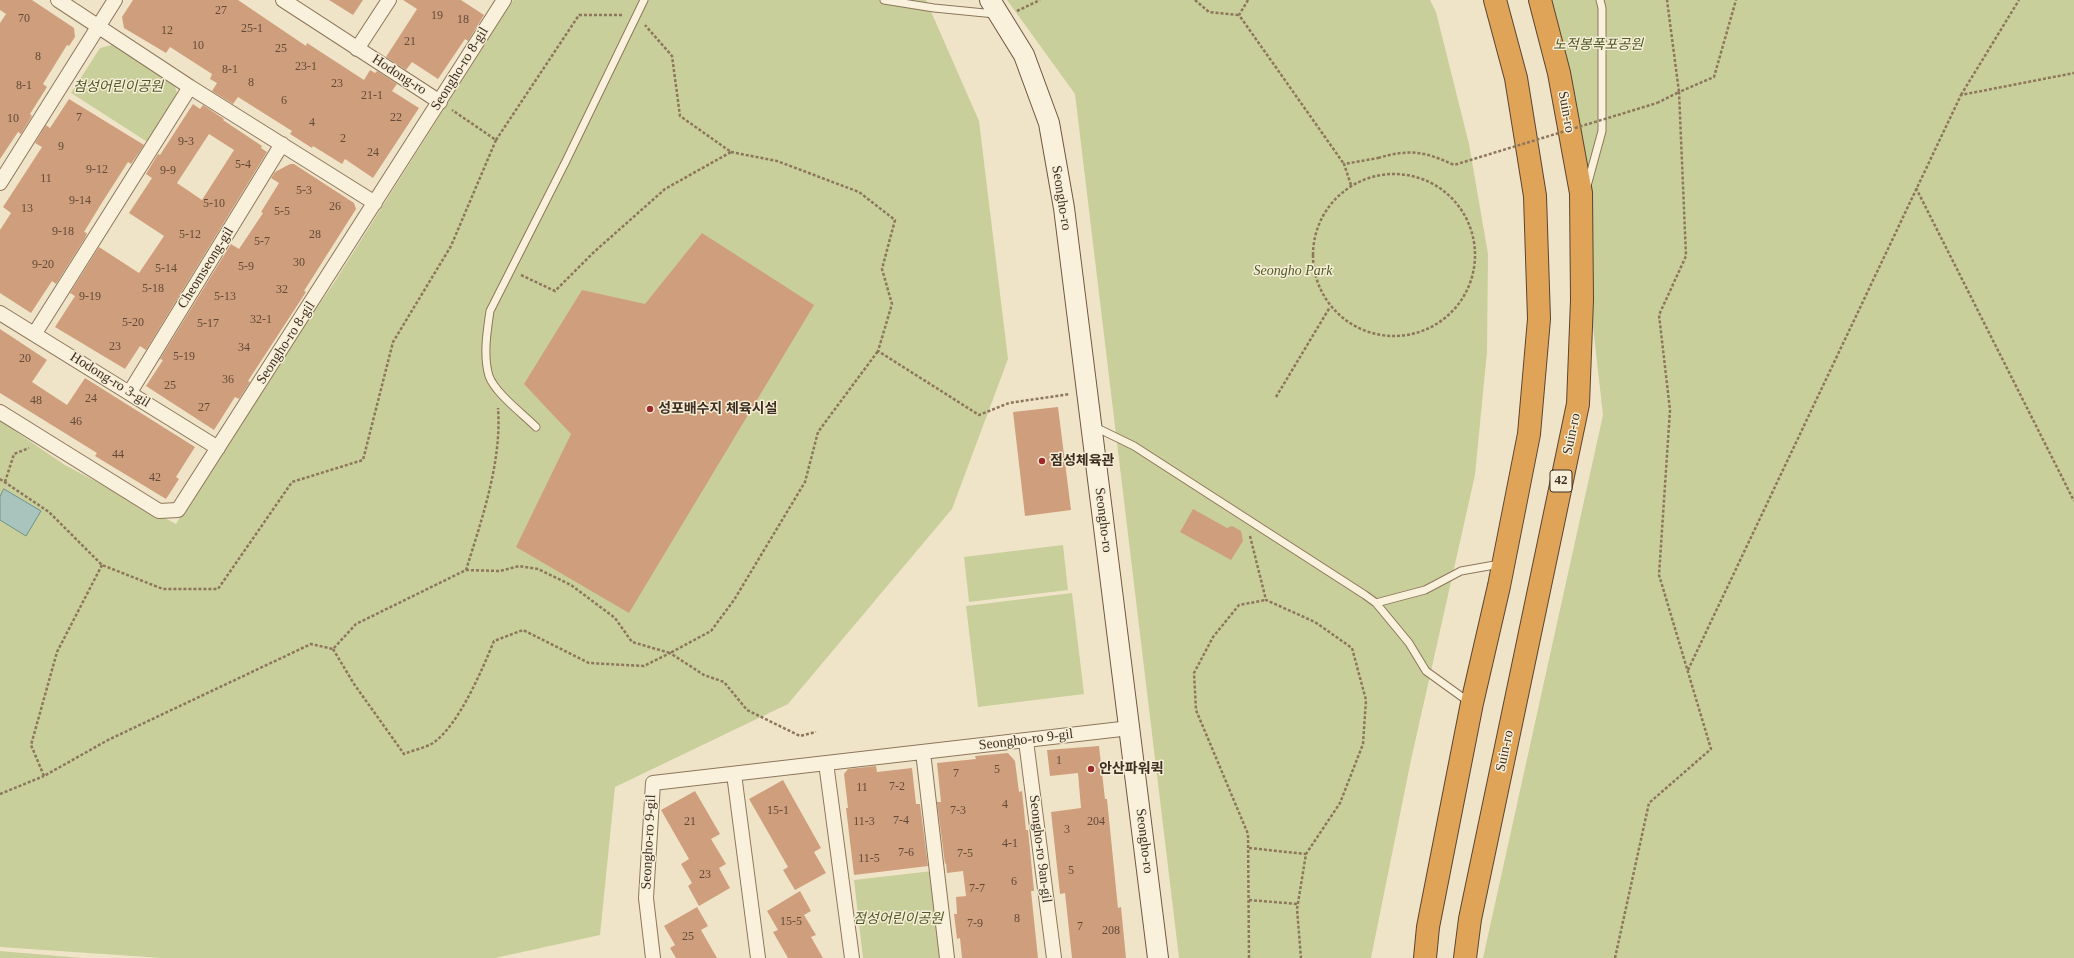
<!DOCTYPE html>
<meta charset="utf-8">
<style>
body{margin:0}
canvas{display:block;background:#f0e4c8}
</style>
<canvas width="2074" height="958"></canvas>
<script>
const g = document.querySelector('canvas').getContext('2d');
g.lineJoin = 'round';
function paint(path, color) {
  g.fillStyle = color;
  g.fill(path, 'evenodd');
}
function stroke(path, color, width, dash) {
  g.strokeStyle = color;
  g.lineWidth = width;
  g.lineCap = dash ? 'butt' : 'round';
  g.setLineDash(dash || []);
  g.stroke(path);
}
function drawText(font, color, halo, rows, align = 'center') {
  g.font = font + ' "Times New Roman","Noto Sans KR",serif';
  g.lineWidth = 3;
  g.setLineDash([]);
  g.textBaseline = 'middle';
  g.strokeStyle = halo;
  g.fillStyle = color;
  for (const [text, x, y, turn = 0] of rows) {
    g.save();
    g.translate(x, y);
    g.rotate((+turn || 0) * Math.PI / 180);
    g.textAlign = isNaN(turn) ? turn : align;
    if (halo) g.strokeText(text, 0, 0);
    g.fillText(text, 0, 0);
    g.restore();
  }
}
paint(new Path2D(`
 M 513,0 L 926,0 L 979,121 L 1008,359 L 952,509 L 788,704 L 615,787 L 600,935 L 495,958 L 162,958 L 0,947 L 0,421 L 65,465 L 176,524 L 230,431 L 332,286 Z
 M 1007,0 L 1430,0 L 1436,12 L 1469,144 L 1488,254 L 1487,352 L 1475,475 L 1411,760 L 1371,958 L 1179,958 L 1075,94 Z
 M 1537,0 L 2074,0 L 2074,958 L 1483,958 L 1603,415 L 1567,97 Z
 M 112,45 L 175,86 L 178,98 L 149,143 L 71,93 L 100,48 Z
 M 1063,545 L 1068,590 L 969,602 L 964,557 Z
 M 1072,593 L 1084,694 L 978,707 L 966,606 Z
 M 932,871 L 942,958 L 863,958 L 854,880 Z
 M 0,951 L 82,958 L 0,958 Z`), '#c9cf9b');
const water = new Path2D(`
 M 4,489 L 41,511 L 26,536 L 0,520 L 0,497 Z`);
paint(water, '#a9c4bc');
stroke(water, '#6f938a', 1);
paint(new Path2D(`
 M 0,0 L 32,0 L 74,28 L 75,37 L 69,46 L 67,45 L 43,84 L 47,87 L 30,114 L 32,116 L 21,134 L 18,132 L 0,159 L 0,23 L 6,14 L 0,10 Z
 M 133,0 L 238,0 L 306,46 L 307,43 L 364,80 L 370,70 L 375,73 L 377,71 L 397,84 L 392,91 L 419,108 L 373,178 L 345,159 L 342,164 L 313,146 L 312,148 L 290,134 L 292,131 L 238,97 L 233,104 L 212,91 L 217,83 L 210,79 L 212,74 L 170,47 L 166,53 L 124,28 L 122,17 Z
 M 329,0 L 363,0 L 353,15 Z
 M 403,0 L 461,0 L 484,15 L 468,41 L 465,39 L 438,79 L 412,62 L 406,70 L 386,57 L 417,9 Z
 M 69,99 L 144,145 L 131,164 L 128,162 L 103,201 L 84,232 L 87,233 L 85,238 L 56,284 L 52,281 L 31,313 L 0,293 L 0,230 L 11,213 L 3,207 L 42,147 L 35,143 L 46,125 L 50,128 Z
 M 193,104 L 200,109 L 203,105 L 224,119 L 223,120 L 262,146 L 261,148 L 267,152 L 146,350 L 140,346 L 125,369 L 55,327 L 75,296 L 70,293 L 99,247 L 139,273 L 164,236 L 129,213 L 152,178 L 146,174 L 158,154 L 160,155 ZM 209,134 L 234,150 L 202,200 L 177,183 Z
 M 290,164 L 294,164 L 354,203 L 356,209 L 304,291 L 306,292 L 248,381 L 250,382 L 239,399 L 235,397 L 214,430 L 146,386 L 163,360 L 160,359 L 231,244 L 239,249 L 263,213 L 261,212 L 279,183 L 271,178 L 275,172 Z
 M 702,233 L 814,305 L 629,613 L 516,547 L 571,434 L 524,384 L 582,290 L 645,304 Z
 M 0,329 L 47,360 L 32,382 L 67,405 L 85,378 L 195,447 L 176,477 L 179,479 L 166,499 L 95,456 L 97,453 L 0,393 Z
 M 1058,407 L 1071,510 L 1025,516 L 1013,412 Z
 M 1193,509 L 1227,528 L 1232,526 L 1241,531 L 1243,541 L 1231,560 L 1180,532 Z
 M 1099,746 L 1105,799 L 1107,799 L 1118,908 L 1121,907 L 1126,958 L 1072,958 L 1065,893 L 1060,894 L 1051,812 L 1081,808 L 1078,773 L 1050,776 L 1047,750 Z
 M 1008,753 L 1015,761 L 1019,792 L 1022,791 L 1026,830 L 1028,830 L 1034,891 L 1031,891 L 1038,958 L 962,958 L 960,938 L 957,939 L 954,914 L 957,914 L 956,897 L 966,896 L 963,871 L 947,873 L 946,863 L 945,864 L 937,802 L 941,802 L 937,763 L 976,759 L 975,756 Z
 M 876,766 L 877,772 L 912,768 L 916,804 L 920,804 L 928,866 L 854,875 L 846,808 L 848,808 L 844,774 L 848,769 Z
 M 783,780 L 821,848 L 814,852 L 826,873 L 795,890 L 783,870 L 788,867 L 749,799 Z
 M 695,791 L 720,834 L 711,839 L 726,864 L 719,868 L 730,888 L 699,906 L 688,886 L 692,883 L 681,864 L 689,859 L 661,810 Z
 M 800,891 L 811,911 L 804,915 L 816,935 L 811,937 L 823,958 L 788,958 L 773,932 L 778,930 L 767,911 Z
 M 697,907 L 708,926 L 701,930 L 717,958 L 676,958 L 670,948 L 675,945 L 664,926 Z`), '#cf9f7d');
const lane = new Path2D(`
 M 884,0 L 934,8 L 995,14
 M 1587,186 L 1602,131 L 1602,8 L 1600,0
 M 536,427 C 523,414 495,393 489,376 C 483,356 487,331 490,311 L 566,161 L 644,0
 M 1095,427 L 1134,446 L 1365,595 L 1376,603
 M 1469,702 L 1426,671 L 1409,643 L 1376,603 L 1425,590 L 1461,571 L 1500,564`);
const street = new Path2D(`
 M 58,0 L 190,87 L 375,203
 M 283,0 L 440,102
 M 357,49 L 389,0
 M 0,183 L 115,0
 M 0,313 L 218,448
 M 35,333 L 190,87
 M 130,392 L 282,144
 M 0,412 L 159,511 L 178,510 L 504,0
 M 1026,741 L 1054,958
 M 923,752 L 947,958
 M 826,763 L 852,958
 M 734,774 L 758,958
 M 653,958 L 646,898 L 653,783 L 1130,728`);
const secondary = new Path2D(`
 M 990,0 L 1024,55 L 1049,123 L 1064,208 L 1158,958`);
const highway = new Path2D(`
 M 1425,958 L 1428,927 L 1472,703 L 1499,586 L 1529,434 L 1539,319 L 1535,196 L 1516,78 L 1495,0
 M 1465,958 L 1470,919 L 1578,404 L 1582,300 L 1581,193 L 1559,73 L 1540,0`);
stroke(lane, '#8d765c', 9);
stroke(street, '#8d765c', 16);
stroke(secondary, '#6f573f', 22);
stroke(highway, '#5b4430', 24);
stroke(new Path2D(`
 M 1195,0 L 1209,12 L 1239,15
 M 1248,0 L 1239,15 L 1344,164
 M 1017,11 L 1040,0
 M 1961,95 L 2019,0
 M 1657,103 L 1679,92 L 1667,0
 M 496,140 L 579,15 L 624,15
 M 731,152 L 777,161 L 859,192 L 895,220 L 882,269 L 892,304 L 878,351 L 979,415 L 1009,403 L 1070,394
 M1313 255a81 81 0 1 1 162 0a81 81 0 1 1-162 0Z
 M 1351,185 L 1344,164 L 1378,158
 M 1916,188 L 2074,501
 M 521,275 L 555,291 L 594,252 L 665,189 L 731,152 L 680,116 L 672,56 L 645,25
 M 1276,397 L 1330,307
 M 0,479 L 49,512 L 102,565 L 163,589 L 218,589 L 292,482 L 363,460 L 393,342 L 451,246 L 496,140 L 452,110
 M 5,482 L 14,454 L 29,448
 M 1250,536 L 1266,600 L 1315,622 L 1352,648 L 1366,700 L 1363,744 L 1340,803 L 1306,854 L 1297,909 L 1301,958
 M 102,565 L 57,652 L 31,745 L 44,776 L 108,740 L 311,644 L 333,649 L 356,624 L 466,570 C 482,519 502,461 498,408
 M 466,570 L 500,571 L 519,566 L 538,569 L 571,585 L 615,618 L 632,642 L 670,653 L 711,631 L 734,600 L 805,482 L 818,432 L 878,351
 M 333,649 L 354,684 L 404,754 C 413,750 425,748 433,743 C 459,725 482,670 494,641 L 523,630 L 589,663 L 644,666 L 670,653 L 704,675 L 724,682 L 747,710 L 800,736 L 816,732
 M 1688,670 L 1961,95 L 2074,73
 M 0,794 L 44,776
 M 1249,848 L 1306,854
 M 1249,900 L 1298,904
 M 1249,958 L 1248,834 L 1196,710 L 1194,673 L 1213,637 L 1239,605 L 1266,600
 M 1615,958 L 1649,803 L 1711,749 L 1659,575 L 1670,410 L 1659,315 L 1686,256 L 1679,92 L 1714,77 L 1736,0`), '#8d765c', 2.5, [3, 2]);
stroke(lane, '#faf1dc', 7);
stroke(street, '#faf1dc', 14);
stroke(secondary, '#faf1dc', 20);
stroke(highway, '#e0a458', 22);
stroke(new Path2D(`
 M 1378,158 C 1409,149 1424,151 1454,165 L 1657,103`), '#8d765c', 2.5, [3, 2]);
for (const [x, y, r, color] of [
 [650,409,4,"#9e2a2b"],
 [1042,461,4,"#9e2a2b"],
 [1091,769,4,"#9e2a2b"]
]) {
  const dot = new Path2D();
  dot.arc(x, y, r, 0, 2 * Math.PI);
  g.fillStyle = color;
  g.fill(dot);
  stroke(dot, '#f7eed8', 1.5);
}
drawText('12px', '#624a37', null, [
 ["27",221,11],
 ["19",437,16],
 ["70",24,19],
 ["18",463,20],
 ["25-1",252,29],
 ["12",167,31],
 ["21",410,42],
 ["10",198,46],
 ["25",281,49],
 ["8",38,57],
 ["23-1",306,67],
 ["8-1",230,70],
 ["8",251,83],
 ["23",337,84],
 ["8-1",24,86],
 ["21-1",372,96],
 ["6",284,101],
 ["7",79,118],
 ["22",396,118],
 ["10",13,119],
 ["4",312,123],
 ["2",343,139],
 ["9-3",186,142],
 ["9",61,147],
 ["24",373,153],
 ["5-4",243,165],
 ["9-12",97,170],
 ["9-9",168,171],
 ["11",46,179],
 ["5-3",304,191],
 ["9-14",80,201],
 ["5-10",214,204],
 ["26",335,207],
 ["13",27,209],
 ["5-5",282,212],
 ["9-18",63,232],
 ["5-12",190,235],
 ["28",315,235],
 ["5-7",262,242],
 ["30",299,263],
 ["9-20",43,265],
 ["5-9",246,267],
 ["5-14",166,269],
 ["5-18",153,289],
 ["32",282,290],
 ["9-19",90,297],
 ["5-13",225,297],
 ["32-1",261,320],
 ["5-20",133,323],
 ["5-17",208,324],
 ["23",115,347],
 ["34",244,348],
 ["5-19",184,357],
 ["20",25,359],
 ["36",228,380],
 ["25",170,386],
 ["24",91,399],
 ["48",36,401],
 ["27",204,408],
 ["46",76,422],
 ["44",118,455],
 ["42",155,478],
 ["1",1059,761],
 ["5",997,770],
 ["7",956,774],
 ["7-2",897,787],
 ["11",862,788],
 ["4",1005,805],
 ["15-1",778,811],
 ["7-3",958,811],
 ["7-4",901,821],
 ["21",690,822],
 ["11-3",864,822],
 ["204",1096,822],
 ["3",1067,830],
 ["4-1",1010,844],
 ["7-6",906,853],
 ["7-5",965,854],
 ["11-5",869,859],
 ["5",1071,871],
 ["23",705,875],
 ["6",1014,882],
 ["7-7",977,889],
 ["8",1017,919],
 ["15-5",791,922],
 ["7-9",975,924],
 ["7",1080,927],
 ["208",1111,931],
 ["25",688,937]
]);
for (const [x, y, w] of [
 [1561,481,22]
]) {
  const box = new Path2D();
  box.roundRect(x - w / 2, y - 11, w, 22, 3);
  g.fillStyle = '#f7eed8';
  g.fill(box);
  stroke(box, '#3d2e20', 1);
}
drawText('bold 13px', '#3d2e20', null, [
 ["42",1561,481]
]);
drawText('italic 14px', '#4d5a26', '#f7eed8', [
 ["노적봉폭포공원",1598,45],
 ["첨성어린이공원",118,87],
 ["Seongho Park",1293,271],
 ["점성어린이공원",898,919]
]);
drawText('14px', '#3d2e20', '#f7eed8', [
 ["Seongho-ro 8-gil",460,69,-58],
 ["Hodong-ro",399,75,33],
 ["Suin-ro",1566,112,80],
 ["Seongho-ro",1061,198,81],
 ["Cheomseong-gil",206,268,-58],
 ["Seongho-ro 8-gil",286,343,-57],
 ["Hodong-ro 3-gil",110,380,32],
 ["Suin-ro",1572,434,-78],
 ["Seongho-ro",1103,520,83],
 ["Seongho-ro 9-gil",1026,740,-7],
 ["Suin-ro",1505,751,-78],
 ["Seongho-ro",1144,841,83],
 ["Seongho-ro 9-gil",649,842,-87],
 ["Seongho-ro 9an-gil",1040,849,83]
]);
drawText('bold 14px', '#3d2e20', '#f7eed8', [
 ["성포배수지 체육시설",658,409],
 ["점성체육관",1050,461],
 ["안산파워퀵",1099,769]
], 'left');
</script>
